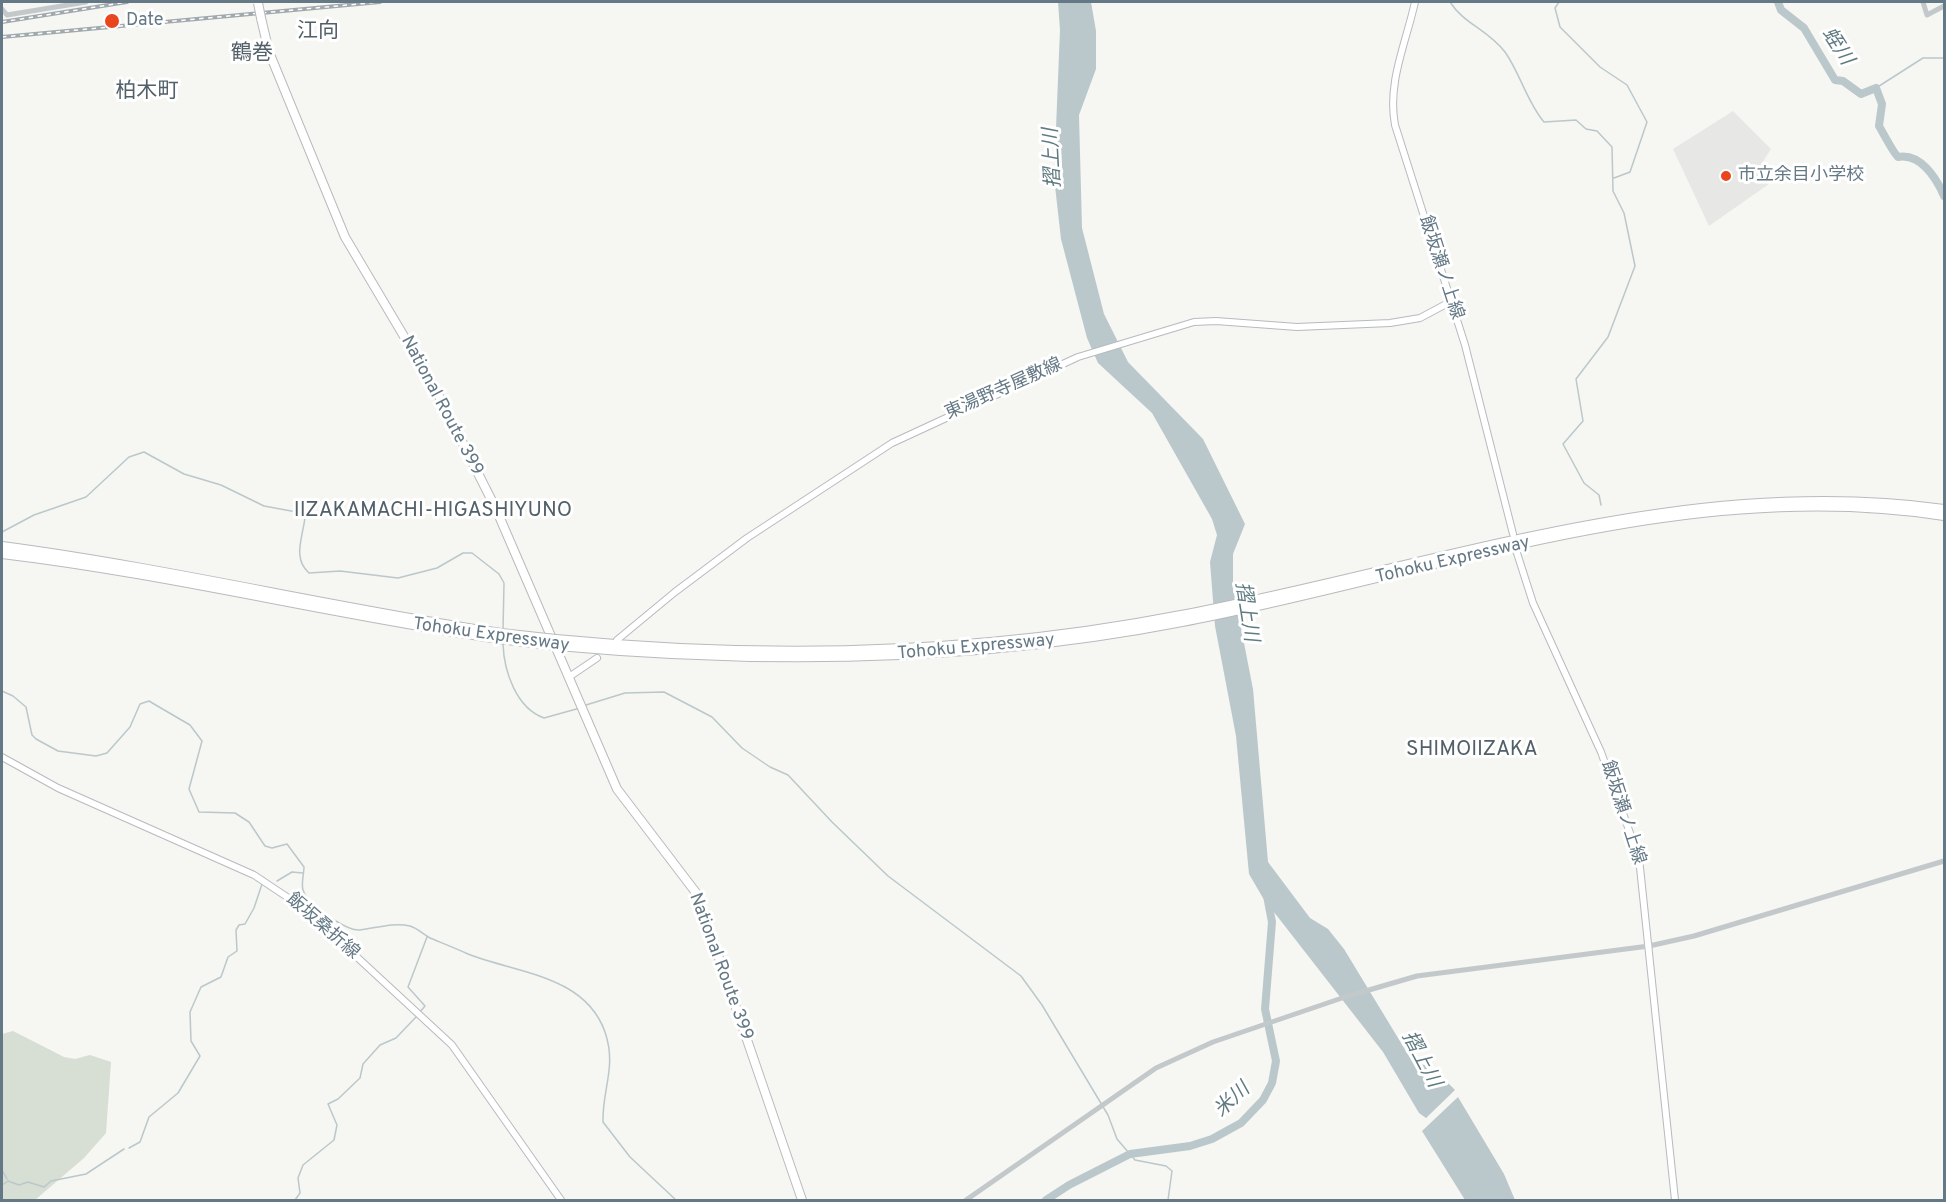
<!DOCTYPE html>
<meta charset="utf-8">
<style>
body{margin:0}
#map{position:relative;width:1946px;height:1202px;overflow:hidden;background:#f6f6f2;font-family:Overpass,sans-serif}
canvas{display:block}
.frame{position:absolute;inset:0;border:3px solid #647885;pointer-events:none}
</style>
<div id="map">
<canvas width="1946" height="1202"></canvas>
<div class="frame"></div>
</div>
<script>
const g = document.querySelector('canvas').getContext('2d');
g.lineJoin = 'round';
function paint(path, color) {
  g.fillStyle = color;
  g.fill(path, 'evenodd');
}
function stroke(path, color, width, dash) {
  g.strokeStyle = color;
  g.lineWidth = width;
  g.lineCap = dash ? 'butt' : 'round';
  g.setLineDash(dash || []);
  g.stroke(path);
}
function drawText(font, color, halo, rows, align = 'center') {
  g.font = font + ' Overpass,"Noto Sans JP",sans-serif';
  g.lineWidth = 6;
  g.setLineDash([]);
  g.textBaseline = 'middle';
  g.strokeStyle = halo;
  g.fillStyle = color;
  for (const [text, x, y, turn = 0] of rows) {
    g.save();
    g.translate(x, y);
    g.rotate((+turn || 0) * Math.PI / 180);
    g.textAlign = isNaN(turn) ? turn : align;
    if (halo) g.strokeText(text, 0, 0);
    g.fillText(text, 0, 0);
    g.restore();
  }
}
paint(new Path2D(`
 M 1733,111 L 1771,149 L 1759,168 L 1769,184 L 1709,226 L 1673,149 Z`), '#e7e8e6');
paint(new Path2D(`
 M 13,1031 L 64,1057 L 75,1059 L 90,1055 L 111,1062 L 106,1133 L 84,1158 L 35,1200 L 2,1200 L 2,1034 Z`), '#d7ded3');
paint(new Path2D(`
 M 1058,2 L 1091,2 L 1096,31 L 1096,69 L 1079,115 L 1082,228 L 1104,314 L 1128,362 L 1203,439 L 1245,524 L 1233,554 L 1233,587 L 1253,689 L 1268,862 L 1310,918 L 1328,929 L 1344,949 L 1412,1061 L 1433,1068 L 1455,1090 L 1426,1118 L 1419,1113 L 1383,1052 L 1263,898 L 1249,874 L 1236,736 L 1215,626 L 1210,562 L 1217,535 L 1212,519 L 1152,413 L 1098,363 L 1087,338 L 1061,239 L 1054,177 L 1060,30 Z
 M 1458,1097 L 1504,1174 L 1515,1200 L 1465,1200 L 1422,1131 Z`), '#bbc8cb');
stroke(new Path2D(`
 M 1450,2 C 1464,24 1487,29 1505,52 C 1520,73 1527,102 1544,122 L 1576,120 L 1586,129 L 1597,131 L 1612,147 L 1613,191 L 1624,213 L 1635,266 L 1608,337 L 1576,379 L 1583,421 L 1563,444 L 1584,483 L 1599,495 L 1601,505
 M 1559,2 L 1555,8 L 1560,27 L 1600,67 L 1627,85 L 1647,122 L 1630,172 L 1614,178
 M 1876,88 L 1923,58 L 1944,58
 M 2,532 L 34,515 L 86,497 L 129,457 L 144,452 L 184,474 L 221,485 L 264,506 L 302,513 L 305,517 C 303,537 292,558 309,573 L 340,571 L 398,578 L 437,568 L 463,553 L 472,553 L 499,574 L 504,583 L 503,630
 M 503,644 C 504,671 516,708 544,718 L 580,708
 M 2,691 L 13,696 L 26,707 L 32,735 L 36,739 L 58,751 L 96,756 L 107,753 L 130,727 L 140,704 L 149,701 L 154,704 L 190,725 L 202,741 L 189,789 L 199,812 L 235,813 L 249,822 L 265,846 L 272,848 L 287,844 L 304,867 C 304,874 301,883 303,890 C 307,904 346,931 360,930 C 377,928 393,922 410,926 C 417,928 423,934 430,938 C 442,943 455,948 468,954 C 516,973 585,975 605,1032 C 617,1067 602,1089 603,1122 L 630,1157 L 676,1200
 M 586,705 L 625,693 L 664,692 L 712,717 L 742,748 L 770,767 L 788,775 L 832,822 L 888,876 L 1021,976 L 1042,1005 L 1108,1115 L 1117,1139 L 1135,1160 L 1166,1166 L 1172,1171 L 1168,1200
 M 277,881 L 292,872 L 303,873
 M 419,1013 L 425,1006 L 408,987 L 427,937
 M 129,1148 L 140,1142 L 149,1117 L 178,1093 L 200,1056 L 191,1041 L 190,1012 L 201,987 L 221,977 L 228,957 L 237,951 L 236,930 L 239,925 L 245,924 L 254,908 L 262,884
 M 2,1170 L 7,1179
 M 2,1185 L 8,1181 L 19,1185 L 28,1182 L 44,1187 L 51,1181 L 86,1174 L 124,1149
 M 295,1200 L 300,1193 L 298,1178 L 303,1165 L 334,1140 L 337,1125 L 328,1104 L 338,1099 L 360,1078 L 363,1064 L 380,1045 L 396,1038 L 416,1017`), '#bbc8cb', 1.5);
stroke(new Path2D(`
 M 1778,2 L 1781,10 L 1804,28 L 1835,80 L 1843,81 L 1861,94 L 1876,88 L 1882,104 L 1879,126 C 1882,131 1894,154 1898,157 C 1920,153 1936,177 1944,196
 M 1046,1200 L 1069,1185 L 1130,1154 L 1190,1146 L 1212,1139 L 1241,1123 L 1263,1100 L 1272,1083 L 1276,1061 L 1265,1009 L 1272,922 L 1267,896`), '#bbc8cb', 8);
const secondary = new Path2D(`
 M 1415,2 C 1406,43 1387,83 1395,125 L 1465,345 L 1513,534
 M 1516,550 L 1533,603 L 1601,752 L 1639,858 L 1675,1200
 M 617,640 L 675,592 L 747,538 L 892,443 L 1078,357 L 1194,322 L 1216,321 L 1297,327 L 1390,323 L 1420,318 L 1450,302
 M 569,677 L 597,658
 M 2,757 L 58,788 L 254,875 L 305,909 L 452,1045 L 561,1200`);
const trunk = new Path2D(`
 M 261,18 L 269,52 L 345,237 L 437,392 L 496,509 L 617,789 L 697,894 L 802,1200`);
const motorway = new Path2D(`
 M 2,546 C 169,568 334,608 501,633
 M 2,554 C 169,574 333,615 499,639
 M 556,639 C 764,659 976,655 1181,615 C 1434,567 1683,473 1944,509
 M 558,646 C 766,665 977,662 1182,622 C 1432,574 1687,475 1944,516`);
stroke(secondary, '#b5bbbf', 8);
stroke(trunk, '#b8bbbe', 10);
stroke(motorway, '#b8bbbe', 10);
stroke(new Path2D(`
 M 1923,2 L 1927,15 L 1944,6
 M 2,9 L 7,15 L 86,2
 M 966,1200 L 1156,1068 L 1213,1042 L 1345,997 L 1417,976 L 1649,946 L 1694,936 L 1944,861`), '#c3c8ca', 5);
stroke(secondary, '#fff', 6);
stroke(trunk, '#fff', 8);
stroke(motorway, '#fff', 8);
const rail = new Path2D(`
 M 2,22 L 127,2
 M 2,37 L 380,2`);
stroke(rail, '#a1a9ae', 4);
stroke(rail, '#fff', 1.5, [4.5]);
const trunkBridge = new Path2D(`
 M 258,3 L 261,18`);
const motorwayBridge = new Path2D(`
 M 501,633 L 556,639
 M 499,639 L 558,646`);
stroke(trunkBridge, '#b8bbbe', 10, []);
stroke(motorwayBridge, '#b8bbbe', 10, []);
stroke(trunkBridge, '#fff', 8);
stroke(motorwayBridge, '#fff', 8);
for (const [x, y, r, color] of [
 [112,21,8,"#e9451f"],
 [1726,176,6,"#e9451f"]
]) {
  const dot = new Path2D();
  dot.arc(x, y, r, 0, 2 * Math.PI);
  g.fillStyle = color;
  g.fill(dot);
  stroke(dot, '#fff', 2);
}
drawText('18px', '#647885', '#fff', [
 ["Date",126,21],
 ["市立余目小学校",1738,176]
], 'left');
drawText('18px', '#647885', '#fff', [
 ["飯坂瀬ノ上線",1440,268,72],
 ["東湯野寺屋敷線",1004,390,-24],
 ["National Route 399",441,406,62],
 ["Tohoku Expressway",1453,561,-13],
 ["Tohoku Expressway",491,636,8],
 ["Tohoku Expressway",976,648,-5],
 ["飯坂瀬ノ上線",1622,813,72],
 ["飯坂桑折線",322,927,41],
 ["National Route 399",720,967,70]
]);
drawText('italic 20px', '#5f7a81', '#fff', [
 ["蛭川",1836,47,57],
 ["摺上川",1054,158,-93],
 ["摺上川",1245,612,81],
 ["摺上川",1420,1060,62],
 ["米川",1233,1101,-43]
]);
drawText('21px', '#526069', '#fff', [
 ["江向",318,33],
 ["鶴巻",252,55],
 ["柏木町",147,93],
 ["IIZAKAMACHI-HIGASHIYUNO",433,512],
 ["SHIMOIIZAKA",1472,751]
]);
</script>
